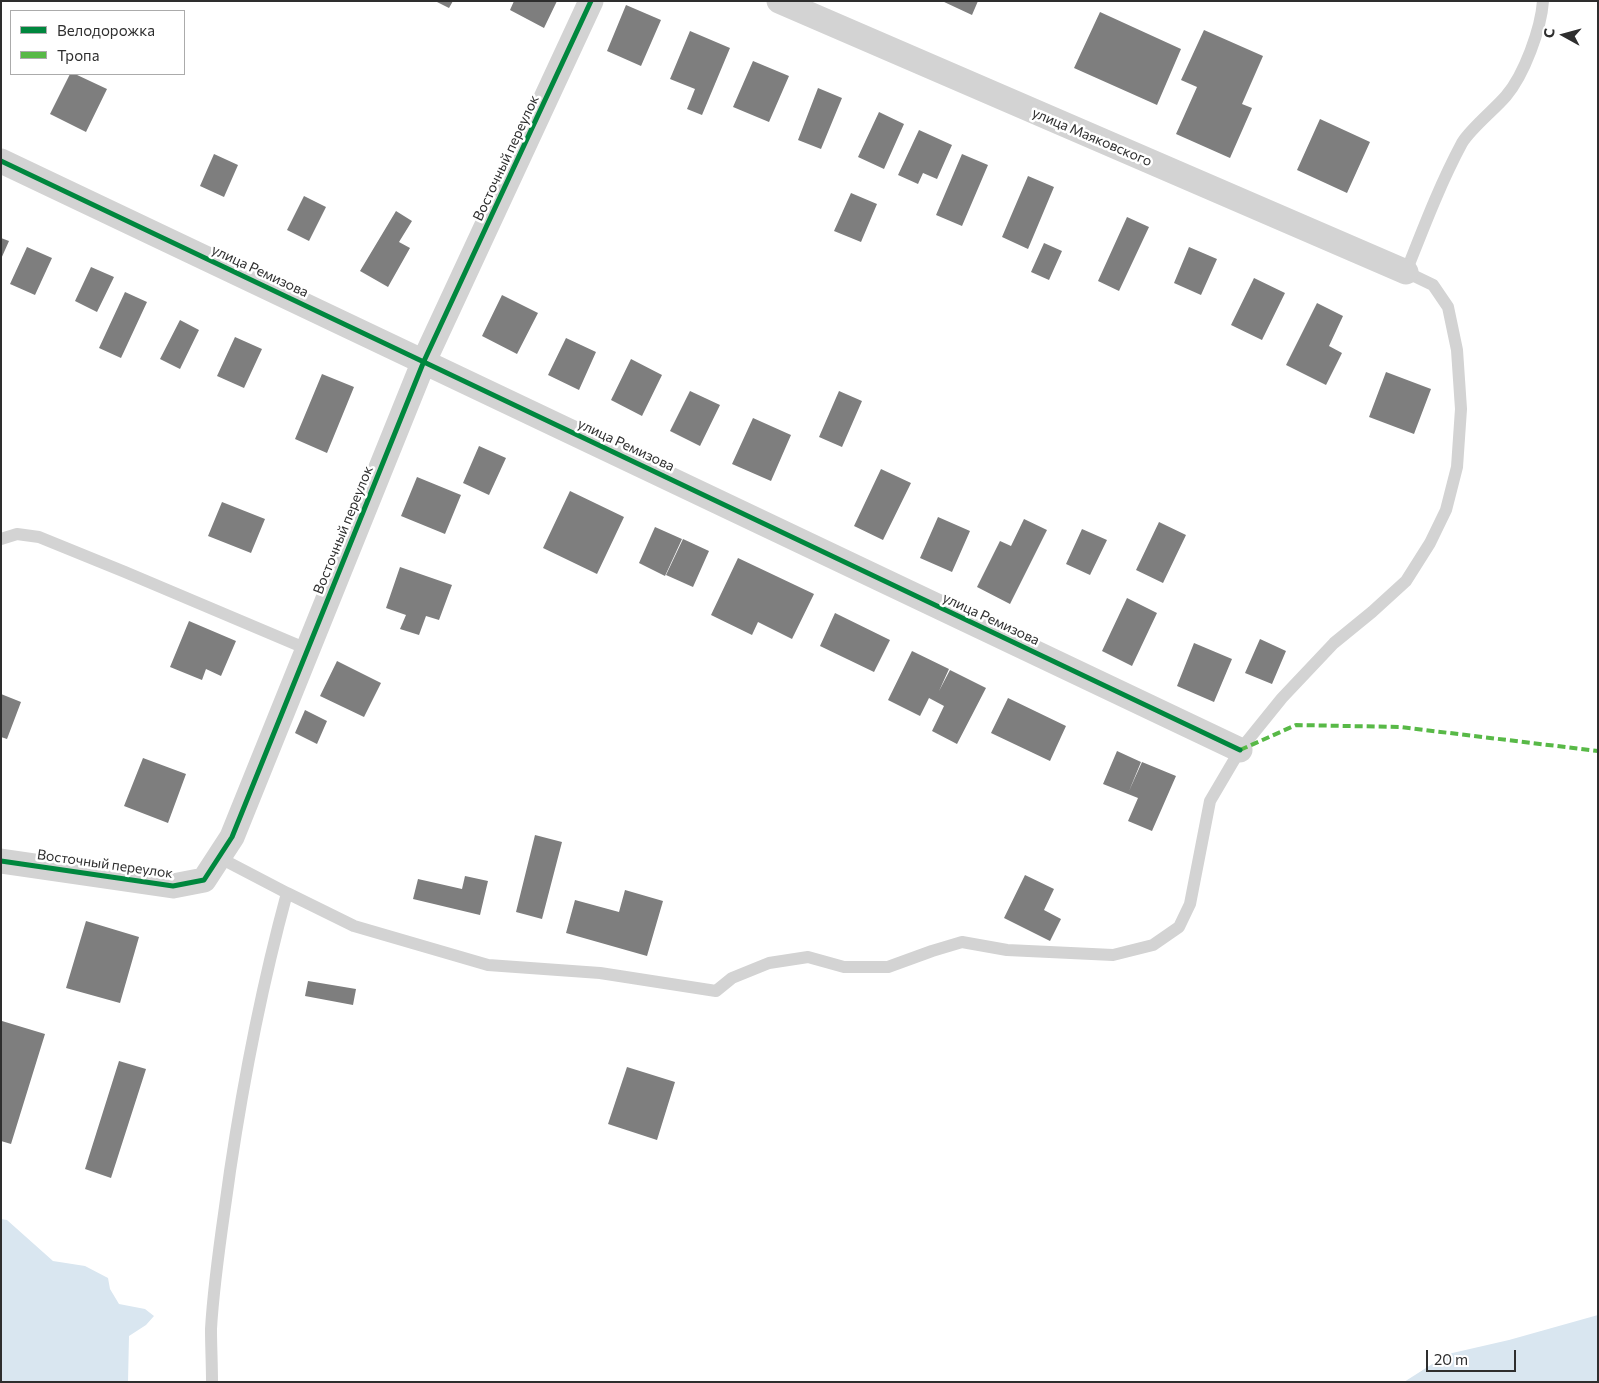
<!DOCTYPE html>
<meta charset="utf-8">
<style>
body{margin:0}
#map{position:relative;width:1599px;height:1383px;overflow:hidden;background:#fff;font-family:Commissioner,sans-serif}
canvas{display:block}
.frame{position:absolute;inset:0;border:2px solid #2e2e2e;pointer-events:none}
.legend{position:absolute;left:10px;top:10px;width:175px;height:65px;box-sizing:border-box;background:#fff;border:1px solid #ababab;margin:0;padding:6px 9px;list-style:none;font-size:15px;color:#2e2e2e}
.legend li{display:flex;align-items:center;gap:10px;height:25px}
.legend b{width:25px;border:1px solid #ababab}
.north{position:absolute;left:1539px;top:10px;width:50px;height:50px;-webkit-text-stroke:4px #fff;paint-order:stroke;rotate:277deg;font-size:14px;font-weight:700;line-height:20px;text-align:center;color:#2e2e2e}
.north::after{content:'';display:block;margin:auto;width:18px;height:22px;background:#2e2e2e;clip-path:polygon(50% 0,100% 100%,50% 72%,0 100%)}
.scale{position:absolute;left:1426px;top:1350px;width:90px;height:22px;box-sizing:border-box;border:2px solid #2e2e2e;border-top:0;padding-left:6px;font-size:15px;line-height:18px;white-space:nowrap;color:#2e2e2e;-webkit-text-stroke:4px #fff;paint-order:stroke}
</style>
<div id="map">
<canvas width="1599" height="1383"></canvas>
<div class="frame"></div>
<ul class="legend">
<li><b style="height:6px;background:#00873e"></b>Велодорожка</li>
<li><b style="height:6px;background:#58b947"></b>Тропа</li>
</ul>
<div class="north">С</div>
<div class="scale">20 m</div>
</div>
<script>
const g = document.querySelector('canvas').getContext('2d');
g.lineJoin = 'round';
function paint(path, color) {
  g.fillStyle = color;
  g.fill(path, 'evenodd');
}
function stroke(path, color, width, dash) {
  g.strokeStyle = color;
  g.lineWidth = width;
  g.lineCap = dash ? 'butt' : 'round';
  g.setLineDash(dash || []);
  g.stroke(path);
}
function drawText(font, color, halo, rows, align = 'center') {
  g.font = font + ' Commissioner,sans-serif';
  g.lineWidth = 5;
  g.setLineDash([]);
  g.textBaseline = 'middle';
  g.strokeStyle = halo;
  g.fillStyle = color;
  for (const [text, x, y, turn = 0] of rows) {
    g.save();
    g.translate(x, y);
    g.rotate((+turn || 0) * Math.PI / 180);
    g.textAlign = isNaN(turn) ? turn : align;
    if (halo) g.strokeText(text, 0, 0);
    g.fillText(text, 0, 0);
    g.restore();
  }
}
paint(new Path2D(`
 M 1,1219 L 7,1220 L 53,1261 L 85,1266 L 108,1278 L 110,1289 L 119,1304 L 145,1309 L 154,1316 L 146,1325 L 129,1336 L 128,1382 L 1,1382 Z
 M 1598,1315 L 1598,1382 L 1404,1382 L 1448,1354 L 1509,1340 Z`), '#d9e6f0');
paint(new Path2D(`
 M 435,1 L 453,1 L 449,8 Z
 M 514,1 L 557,1 L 544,28 L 510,10 Z
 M 942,1 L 978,1 L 972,15 Z
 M 626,5 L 661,20 L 641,66 L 607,51 Z
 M 1100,12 L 1181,49 L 1157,105 L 1074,68 Z
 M 1204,30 L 1263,56 L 1242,104 L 1252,108 L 1230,158 L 1176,134 L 1197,87 L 1181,80 Z
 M 690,31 L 730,48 L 702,115 L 687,109 L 695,89 L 670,79 Z
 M 753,61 L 789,76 L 769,122 L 733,107 Z
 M 70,74 L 75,74 L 107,89 L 86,132 L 50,114 Z
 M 818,88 L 842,98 L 821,149 L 798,140 Z
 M 879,112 L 904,124 L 884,169 L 858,157 Z
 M 1320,119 L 1370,142 L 1347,193 L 1297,170 Z
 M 919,130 L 952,145 L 937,179 L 923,173 L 918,184 L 898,175 Z
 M 214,154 L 238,165 L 224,197 L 200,186 Z
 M 962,154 L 988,165 L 962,226 L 936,215 Z
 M 1028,176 L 1054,187 L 1028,249 L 1002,237 Z
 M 851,193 L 877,204 L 861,242 L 834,231 Z
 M 304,196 L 326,207 L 309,241 L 287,230 Z
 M 396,211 L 412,221 L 399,242 L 410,248 L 388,287 L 360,271 Z
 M 1127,217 L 1149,227 L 1119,291 L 1098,281 Z
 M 1,238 L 9,241 L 1,259 Z
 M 1044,243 L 1062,251 L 1049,280 L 1031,272 Z
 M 27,247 L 52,258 L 35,295 L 10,284 Z
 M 1189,247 L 1217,259 L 1201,295 L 1174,283 Z
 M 91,267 L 114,277 L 97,312 L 75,301 Z
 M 1254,278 L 1285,293 L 1262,340 L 1231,325 Z
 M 125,292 L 147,302 L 121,358 L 99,348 Z
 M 502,295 L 538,313 L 517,354 L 482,336 Z
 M 1317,303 L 1343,316 L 1329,346 L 1342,353 L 1326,385 L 1286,365 Z
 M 180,320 L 199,330 L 180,369 L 160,359 Z
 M 235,337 L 262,349 L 244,388 L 217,376 Z
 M 566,338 L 596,352 L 579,390 L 548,375 Z
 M 631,359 L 662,375 L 642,416 L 611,400 Z
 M 1386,372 L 1431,389 L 1414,434 L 1369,417 Z
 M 322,374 L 354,387 L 327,453 L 295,439 Z
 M 690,391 L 720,405 L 700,446 L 670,431 Z
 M 839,391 L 862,401 L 842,447 L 819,437 Z
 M 753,418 L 791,435 L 771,481 L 732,464 Z
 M 479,446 L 506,458 L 489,495 L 463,483 Z
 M 881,469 L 911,483 L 883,540 L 854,526 Z
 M 417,477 L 461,495 L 445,534 L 401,516 Z
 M 570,491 L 624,517 L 597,574 L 543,548 Z
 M 222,502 L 265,519 L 251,553 L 208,536 Z
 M 938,517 L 970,531 L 952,572 L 920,558 Z
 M 1024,519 L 1047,530 L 1010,604 L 977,587 L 1000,541 L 1011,546 Z
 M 1159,522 L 1186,535 L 1163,583 L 1136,570 Z
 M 655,527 L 682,539 L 665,576 L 639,563 Z
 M 1082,529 L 1107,540 L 1090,575 L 1066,564 Z
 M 683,539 L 709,551 L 693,587 L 666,575 Z
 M 738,558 L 814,594 L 792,639 L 758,622 L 752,635 L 711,615 Z
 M 400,567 L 452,585 L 439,620 L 426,616 L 419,635 L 400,629 L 406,615 L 386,608 Z
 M 1127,598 L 1157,613 L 1132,666 L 1102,651 Z
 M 835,613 L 890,640 L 874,672 L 820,646 Z
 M 189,621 L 236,641 L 221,676 L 206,669 L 202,680 L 170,667 Z
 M 1260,639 L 1286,651 L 1272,684 L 1245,673 Z
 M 1194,643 L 1232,659 L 1214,702 L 1177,686 Z
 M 912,651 L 949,669 L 939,691 L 950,670 L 986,688 L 957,744 L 932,731 L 944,706 L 929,698 L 920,716 L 888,700 Z
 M 337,661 L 381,683 L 364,717 L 320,696 Z
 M 1,694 L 21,702 L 7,739 L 1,737 Z
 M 1008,698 L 1066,726 L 1050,761 L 991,733 Z
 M 305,710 L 327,721 L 317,744 L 295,733 Z
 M 1117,751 L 1141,762 L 1129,791 L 1142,762 L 1176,776 L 1152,831 L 1128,821 L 1138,798 L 1103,784 Z
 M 143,758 L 186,774 L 168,823 L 124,806 Z
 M 535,835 L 562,842 L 542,919 L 516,912 Z
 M 1025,875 L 1054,889 L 1044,910 L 1061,919 L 1050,941 L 1004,918 Z
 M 465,876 L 488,881 L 480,915 L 413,899 L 418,879 L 462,889 Z
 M 625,890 L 663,901 L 647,956 L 566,933 L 575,900 L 619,912 Z
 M 86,921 L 139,937 L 120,1003 L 66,988 Z
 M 308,981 L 356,989 L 353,1005 L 305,996 Z
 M 2,1021 L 45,1034 L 11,1144 L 1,1141 Z
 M 119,1061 L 146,1069 L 111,1178 L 85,1169 Z
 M 627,1067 L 675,1082 L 657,1140 L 608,1124 Z`), '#7e7e7e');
stroke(new Path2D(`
 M 1,539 L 17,534 L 39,537 L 125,572 L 307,649
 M 220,858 L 287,893 L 354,926 L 488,965 L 600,973 L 716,991 L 732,978 L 769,963 L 808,957 L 844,967 L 888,967 L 932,951 L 962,942 L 1007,950 L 1113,955 L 1153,945 L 1179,927 L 1190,904 L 1210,801 L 1240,750 L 1282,698 L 1334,643 L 1372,612 L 1406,581 L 1430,543 L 1446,510 L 1457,467 L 1461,409 L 1457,350 L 1448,307 L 1433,285 L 1406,272 C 1423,229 1440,184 1462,143 C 1470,129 1495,109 1506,96 C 1524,75 1541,29 1543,1
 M 212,1382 C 212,1364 211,1346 211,1329 C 214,1276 223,1223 230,1171 C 244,1077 262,985 287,893`), '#d3d3d3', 12);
stroke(new Path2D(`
 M 779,1 L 1406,272
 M 1,161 L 1240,750
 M 1,861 L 173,886 L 204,880 L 232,837 L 424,361 L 591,1`), '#d3d3d3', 25);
stroke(new Path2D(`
 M 1240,750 L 1296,725 L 1400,727 L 1598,751`), '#58b947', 4, [8, 4]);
stroke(new Path2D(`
 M 1,161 L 1240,750
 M 1,861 L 173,886 L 204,880 L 232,837 L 424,361 L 591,1`), '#00873e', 5);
drawText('14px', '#2e2e2e', '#fff', [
 ["улица Маяковского",1092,137,23],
 ["Восточный переулок",506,158,-65],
 ["улица Ремизова",260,271,25],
 ["улица Ремизова",626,445,25],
 ["Восточный переулок",343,530,-68],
 ["улица Ремизова",991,619,25],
 ["Восточный переулок",105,864,8]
]);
</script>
